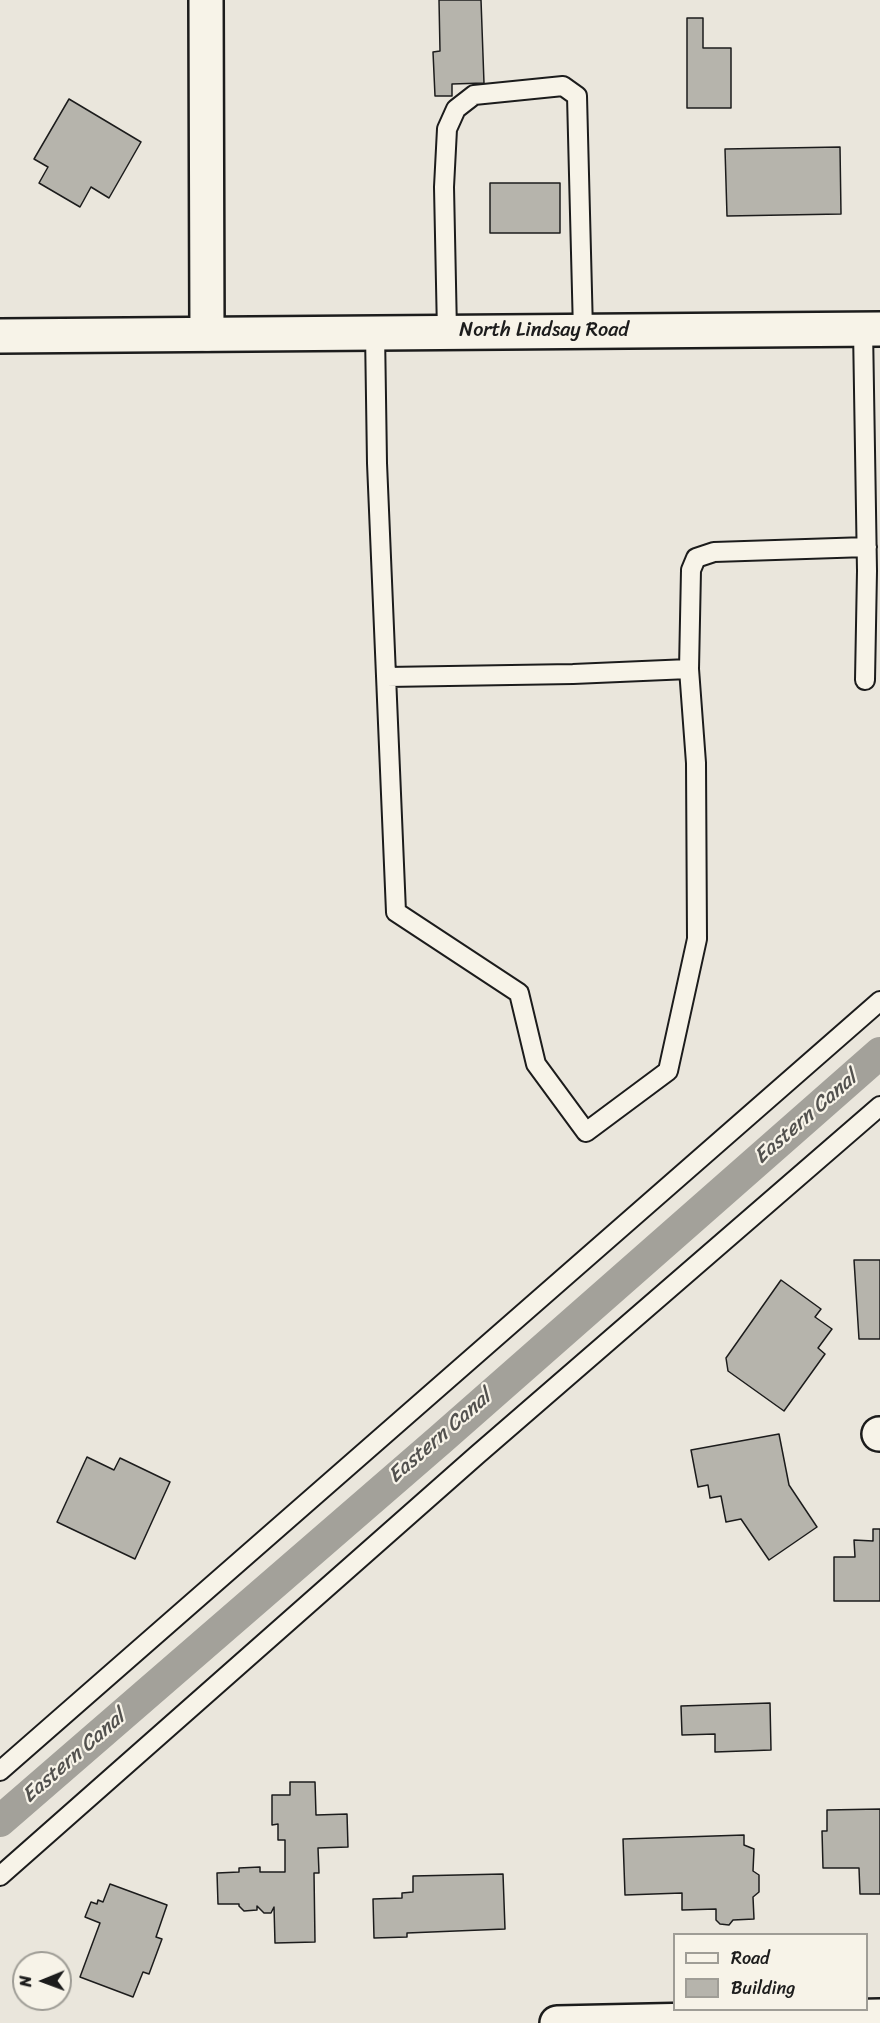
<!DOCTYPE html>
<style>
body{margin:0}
#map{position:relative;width:880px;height:2023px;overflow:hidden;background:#eae6dc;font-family:Sriracha,sans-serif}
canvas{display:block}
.legend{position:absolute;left:673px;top:1933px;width:195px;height:78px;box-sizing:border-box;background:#f7f3e8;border:2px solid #9f9d96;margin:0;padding:8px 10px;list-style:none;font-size:18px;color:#1c1c1c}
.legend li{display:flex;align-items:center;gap:12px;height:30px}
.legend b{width:30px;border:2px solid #9f9d96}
.north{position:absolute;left:12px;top:1951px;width:60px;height:60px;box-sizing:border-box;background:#f7f3e8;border:2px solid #9f9d96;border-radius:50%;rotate:269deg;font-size:16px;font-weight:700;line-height:24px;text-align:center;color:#1c1c1c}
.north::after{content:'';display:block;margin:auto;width:21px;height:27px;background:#1c1c1c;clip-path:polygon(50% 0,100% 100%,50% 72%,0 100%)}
</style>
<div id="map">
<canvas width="880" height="2023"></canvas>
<ul class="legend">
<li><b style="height:8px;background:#f7f3e8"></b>Road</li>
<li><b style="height:16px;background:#b6b4ac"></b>Building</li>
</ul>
<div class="north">N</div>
</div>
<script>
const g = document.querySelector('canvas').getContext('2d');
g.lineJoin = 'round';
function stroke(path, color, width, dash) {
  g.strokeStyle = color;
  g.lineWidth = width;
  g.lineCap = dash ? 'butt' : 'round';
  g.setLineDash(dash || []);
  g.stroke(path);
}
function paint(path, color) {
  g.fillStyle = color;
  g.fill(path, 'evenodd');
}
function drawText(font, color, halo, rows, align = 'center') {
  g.font = font + ' Sriracha,sans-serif';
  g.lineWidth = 4.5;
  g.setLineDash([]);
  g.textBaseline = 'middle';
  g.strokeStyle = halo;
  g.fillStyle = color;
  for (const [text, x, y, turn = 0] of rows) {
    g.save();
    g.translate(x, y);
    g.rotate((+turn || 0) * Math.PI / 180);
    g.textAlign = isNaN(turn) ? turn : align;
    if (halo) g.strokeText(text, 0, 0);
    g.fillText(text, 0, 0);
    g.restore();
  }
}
stroke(new Path2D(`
 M 0,1821 L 441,1439 L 880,1053`), '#a3a19a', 32);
const building = new Path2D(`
 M 439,0 L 481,0 L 484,83 L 452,84 L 452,96 L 435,96 L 433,52 L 440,51 Z
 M 687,18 L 703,18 L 703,48 L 731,48 L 731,108 L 687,108 Z
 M 69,99 L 141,142 L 109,198 L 91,187 L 80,207 L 39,183 L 48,167 L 34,159 Z
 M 840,147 L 841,214 L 727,216 L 725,149 Z
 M 490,183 L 560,183 L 560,233 L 490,233 Z
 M 854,1260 L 880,1260 L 880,1339 L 859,1339 Z
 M 781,1280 L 821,1309 L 815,1317 L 832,1329 L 818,1348 L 825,1354 L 784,1411 L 728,1371 L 726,1358 Z
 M 779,1434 L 789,1485 L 817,1527 L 769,1560 L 741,1519 L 726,1522 L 721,1496 L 710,1498 L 708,1485 L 698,1487 L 691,1450 Z
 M 87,1457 L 114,1470 L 120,1458 L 170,1482 L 135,1559 L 57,1522 Z
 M 873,1529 L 880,1529 L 880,1601 L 834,1601 L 834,1557 L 855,1557 L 854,1540 L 873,1541 Z
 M 770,1703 L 771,1750 L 715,1752 L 715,1734 L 682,1735 L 681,1706 Z
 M 290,1782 L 315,1782 L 316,1815 L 347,1814 L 348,1847 L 318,1848 L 319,1873 L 314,1873 L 315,1942 L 275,1943 L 274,1907 L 271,1913 L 264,1913 L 257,1906 L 257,1910 L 244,1911 L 239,1906 L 239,1904 L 218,1904 L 217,1873 L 239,1872 L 239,1868 L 260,1867 L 260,1872 L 285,1872 L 285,1840 L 278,1840 L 278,1824 L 272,1825 L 272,1795 L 290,1795 Z
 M 880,1809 L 880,1894 L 860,1894 L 859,1868 L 823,1868 L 822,1831 L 827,1831 L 827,1810 Z
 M 744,1835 L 744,1845 L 754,1849 L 753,1871 L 759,1875 L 759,1892 L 753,1897 L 754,1919 L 733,1920 L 729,1925 L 720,1924 L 716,1920 L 716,1909 L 682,1910 L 682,1893 L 625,1895 L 623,1839 Z
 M 503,1874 L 505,1929 L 407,1933 L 407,1937 L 374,1938 L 373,1899 L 402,1898 L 402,1893 L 413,1892 L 413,1876 Z
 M 110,1884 L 167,1905 L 156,1937 L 162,1939 L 149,1974 L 143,1972 L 133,1997 L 80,1977 L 100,1923 L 85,1917 L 91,1902 L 97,1904 L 98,1900 L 103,1902 Z`);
paint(building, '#b6b4ac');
stroke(building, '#1c1c1c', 1.5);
const service = new Path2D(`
 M 863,329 L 867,571 L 865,680
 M 375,332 L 377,463 L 396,912 L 519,993 L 536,1064 L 586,1132 L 668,1071 L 697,939 L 696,763 L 689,669 L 573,674 L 387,677
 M 447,332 L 444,187 L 447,129 L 456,109 L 474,95 L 563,86 L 577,96 L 583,331
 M 689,669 L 691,570 L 696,558 L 714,552 L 867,547
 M 0,1771 L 880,1001
 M 0,1876 L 477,1455 L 880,1106`);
const minor = new Path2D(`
 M 206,0 L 207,334
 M 879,1434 L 880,1434
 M 557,2023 L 880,2016`);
const secondary = new Path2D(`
 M 0,336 L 880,329`);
stroke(service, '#1c1c1c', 22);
stroke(minor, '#1c1c1c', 38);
stroke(secondary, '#1c1c1c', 38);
stroke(service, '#f7f3e8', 18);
stroke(minor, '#f7f3e8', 33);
stroke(secondary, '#f7f3e8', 33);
drawText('20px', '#1c1c1c', '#f7f3e8', [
 ["North Lindsay Road",544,331]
]);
drawText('italic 21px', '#52514e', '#f7f3e8', [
 ["Eastern Canal",806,1118,-41],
 ["Eastern Canal",440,1437,-41],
 ["Eastern Canal",74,1757,-41]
]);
</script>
